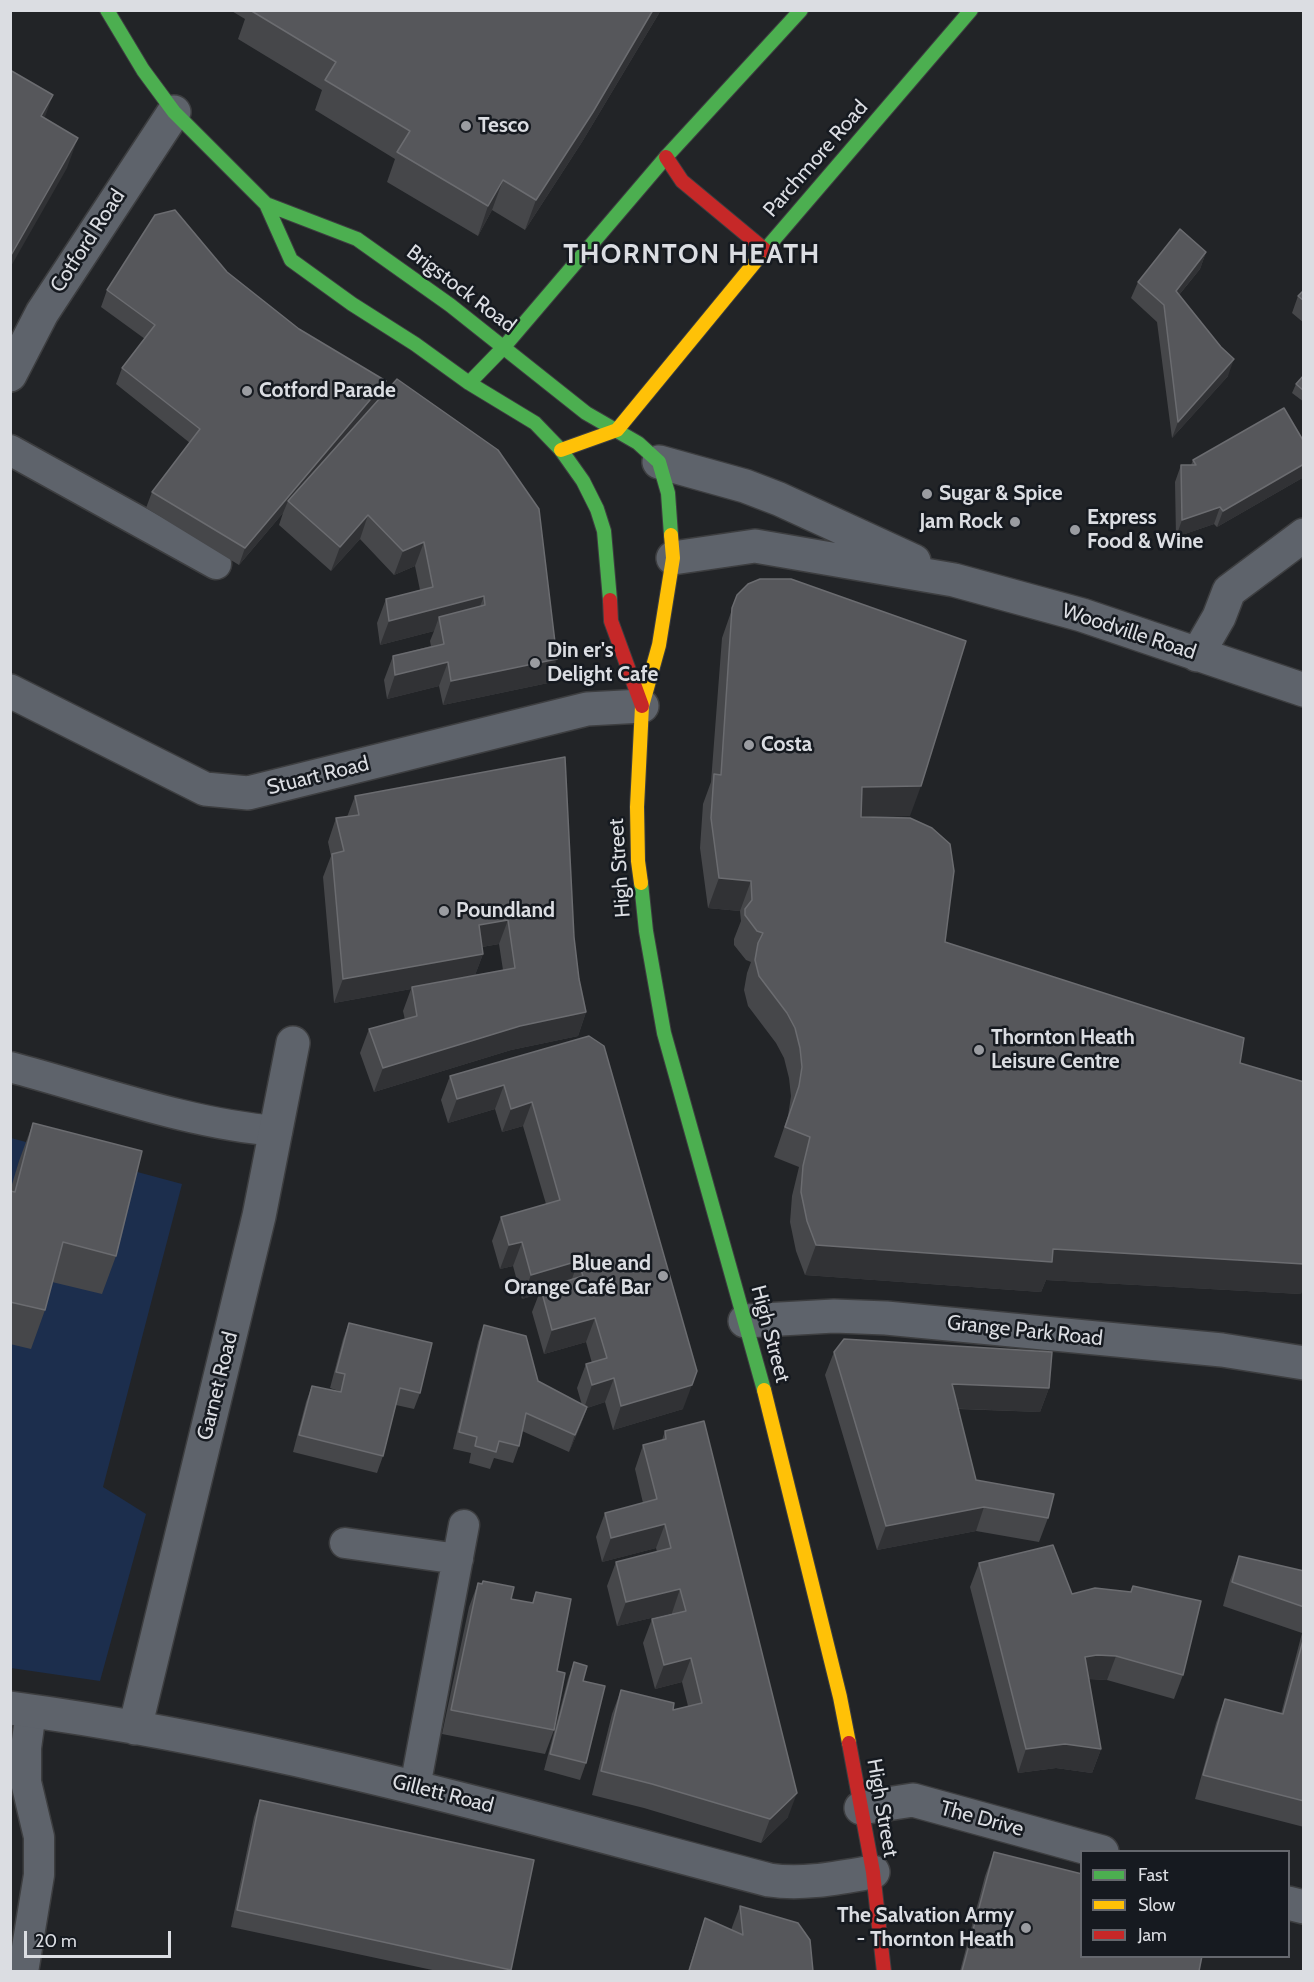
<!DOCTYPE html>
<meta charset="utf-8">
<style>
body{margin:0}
#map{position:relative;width:1314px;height:1982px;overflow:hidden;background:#222427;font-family:Cabin,sans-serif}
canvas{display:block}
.frame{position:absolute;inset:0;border:12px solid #dbdde2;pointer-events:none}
.legend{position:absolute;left:1080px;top:1850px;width:210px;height:108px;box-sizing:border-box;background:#161a20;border:2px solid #65686e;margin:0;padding:8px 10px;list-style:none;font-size:18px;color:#dbdde2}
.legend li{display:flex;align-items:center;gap:12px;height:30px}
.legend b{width:30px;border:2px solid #65686e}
.scale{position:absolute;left:24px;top:1931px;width:147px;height:27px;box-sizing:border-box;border:3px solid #dbdde2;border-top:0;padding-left:8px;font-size:18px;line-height:21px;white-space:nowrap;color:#dbdde2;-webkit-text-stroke:4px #161a20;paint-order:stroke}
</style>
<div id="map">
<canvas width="1314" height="1982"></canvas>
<div class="frame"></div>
<ul class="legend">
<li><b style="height:8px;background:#4caf50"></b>Fast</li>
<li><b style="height:8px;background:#ffc107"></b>Slow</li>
<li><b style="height:8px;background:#c62828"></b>Jam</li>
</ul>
<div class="scale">20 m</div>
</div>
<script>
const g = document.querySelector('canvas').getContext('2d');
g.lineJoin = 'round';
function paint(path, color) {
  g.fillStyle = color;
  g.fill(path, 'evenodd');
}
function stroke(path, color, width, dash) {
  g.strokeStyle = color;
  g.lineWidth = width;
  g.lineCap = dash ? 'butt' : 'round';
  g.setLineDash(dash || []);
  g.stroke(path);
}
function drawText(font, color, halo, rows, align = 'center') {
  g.font = font + ' Cabin,sans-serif';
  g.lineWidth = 5;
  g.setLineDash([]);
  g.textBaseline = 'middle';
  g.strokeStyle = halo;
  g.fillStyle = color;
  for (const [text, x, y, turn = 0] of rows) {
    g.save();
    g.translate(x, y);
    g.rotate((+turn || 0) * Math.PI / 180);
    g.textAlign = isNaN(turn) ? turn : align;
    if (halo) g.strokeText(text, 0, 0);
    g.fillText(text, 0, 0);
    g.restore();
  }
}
paint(new Path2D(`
 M 11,1138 L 182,1184 L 103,1487 L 146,1514 L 100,1681 L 11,1668 L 11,1344 L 19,1161 L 11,1194 Z`), '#1c2e4d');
const lane = new Path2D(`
 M 10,450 L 216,564
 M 10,1067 C 97,1090 188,1124 277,1131
 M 345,1543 L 458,1559
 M 415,1787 L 464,1525
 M 23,1972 L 39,1875 L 39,1837 L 26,1782 L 26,1748 L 31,1711`);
const street = new Path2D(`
 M 10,375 L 42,313 L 174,112
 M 659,462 L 745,486 L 779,499 L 914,561
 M 673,558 L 755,546 L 954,580 L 1082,615 L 1304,690
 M 1197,655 L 1219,617 L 1229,591 L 1304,535
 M 10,691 L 205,789 L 248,793 L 587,709 L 642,706
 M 745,1321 L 834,1316 L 886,1318 L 1222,1350 L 1304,1363
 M 10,1708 C 268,1742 518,1814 769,1880 C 804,1885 837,1878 873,1872
 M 135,1728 L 259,1216 L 293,1043
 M 861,1808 L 913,1800 L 1102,1852
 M 1288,1903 L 1304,1907`);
const fast = new Path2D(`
 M 107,10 L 143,70 L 174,112 L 266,204 L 291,260 L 352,304 L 415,344 L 469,383 L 535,423 L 561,450 L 583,481 L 597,509 L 604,531 L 610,600
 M 266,204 L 357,239 L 450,305 L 586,413 L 638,443 L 659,462 L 668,493 L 671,535
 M 765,250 L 971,10
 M 469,383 L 503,348 L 666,157 L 801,10
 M 641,883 L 646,931 L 664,1033 L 764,1390`);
const slow = new Path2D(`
 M 561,450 L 617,430 L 765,250
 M 641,883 L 638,861 L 637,807 L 642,706 L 659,645 L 673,558 L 671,535
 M 764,1390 L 840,1697 L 849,1743`);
const jam = new Path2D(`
 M 666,157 L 682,181 L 765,250
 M 610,600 L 611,621 L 642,706
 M 849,1743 L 873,1872 L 884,1972`);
stroke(lane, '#3d3e40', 33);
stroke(street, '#3d3e40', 36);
stroke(fast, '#3d3e40', 16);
stroke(slow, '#3d3e40', 16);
stroke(jam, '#3d3e40', 16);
stroke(lane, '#5e636b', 30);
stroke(street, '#5e636b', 33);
stroke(fast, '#4caf50', 14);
stroke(slow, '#ffc107', 14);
stroke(jam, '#c62828', 14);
paint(new Path2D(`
 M 230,10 L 661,10 L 582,142 L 525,230 L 492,210 L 478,236 L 387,182 L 395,159 L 315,110 L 322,90 L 238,39 L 245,19 Z
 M 1206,252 L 1200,269 L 1179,295 L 1228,376 L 1172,438 L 1157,322 L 1131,298 L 1138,282 Z
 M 227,272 L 381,396 L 548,683 L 443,705 L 439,686 L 387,699 L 384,680 L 393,656 L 431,646 L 430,641 L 434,631 L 380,645 L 377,623 L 386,599 L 420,590 L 415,566 L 394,575 L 360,539 L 331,571 L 279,525 L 283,513 L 239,565 L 146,508 L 152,492 L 190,443 L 116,384 L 122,368 L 145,339 L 101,307 L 107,290 Z
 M 1304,290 L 1304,323 L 1292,313 L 1298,296 Z
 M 1304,375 L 1304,402 L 1292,393 L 1296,384 Z
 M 1304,442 L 1304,477 L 1217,527 L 1214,524 L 1176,537 L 1175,482 L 1181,465 L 1191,465 L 1193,460 Z
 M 737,595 L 910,816 L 861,817 L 945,942 L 1240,1063 L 1301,1294 L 1046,1280 L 1041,1292 L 805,1275 L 796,1251 L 790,1222 L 792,1196 L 799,1167 L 774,1157 L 788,1116 L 791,1096 L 789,1078 L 784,1058 L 776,1043 L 748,1006 L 744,990 L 747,973 L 751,962 L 746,960 L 734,945 L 734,939 L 741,921 L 740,911 L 708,908 L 700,848 L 703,804 L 711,782 L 722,638 Z
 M 355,796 L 574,937 L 579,979 L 586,1012 L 578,1036 L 511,1050 L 374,1092 L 360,1053 L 369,1029 L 405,1020 L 403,1011 L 411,989 L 334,1003 L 323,877 L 331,856 L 328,842 L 336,818 L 347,817 ZM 499,944 L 503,970 L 475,975 L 483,954 L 482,947 Z
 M 589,1036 L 683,1409 L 613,1430 L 605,1402 L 587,1408 L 581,1424 L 569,1452 L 522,1431 L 519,1446 L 513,1463 L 494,1458 L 490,1469 L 469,1463 L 471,1453 L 453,1449 L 478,1342 L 484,1325 L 538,1381 L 582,1405 L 577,1388 L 586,1364 L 592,1363 L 586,1342 L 544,1354 L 532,1312 L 539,1294 L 522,1299 L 513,1266 L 500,1269 L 492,1241 L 501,1217 L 546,1204 L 523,1126 L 502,1132 L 495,1109 L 448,1123 L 441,1100 L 450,1076 Z
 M 33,1123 L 116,1256 L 102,1294 L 52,1282 L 45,1310 L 31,1349 L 10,1344 L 10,1191 L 19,1161 Z
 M 349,1323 L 420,1393 L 414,1409 L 396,1405 L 383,1456 L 377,1473 L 293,1452 L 306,1402 L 312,1386 L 339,1392 L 339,1391 L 330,1388 L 343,1339 Z
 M 834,1352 L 1049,1388 L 1040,1412 L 958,1409 L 976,1480 L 1048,1518 L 1039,1542 L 976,1531 L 877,1550 L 825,1375 Z
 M 665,1431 L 788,1817 L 761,1843 L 644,1808 L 592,1795 L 612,1714 L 621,1690 L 673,1710 L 688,1706 L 682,1682 L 655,1689 L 643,1643 L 652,1619 L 672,1614 L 672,1613 L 617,1626 L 607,1586 L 616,1562 L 657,1552 L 656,1548 L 602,1562 L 596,1537 L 605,1513 L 643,1503 L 635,1469 L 643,1445 L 662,1440 Z
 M 1239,1556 L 1304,1571 L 1304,1827 L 1195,1799 L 1216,1723 L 1225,1699 L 1281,1714 L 1302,1633 L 1223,1606 L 1230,1580 Z
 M 979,1563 L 1072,1594 L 1130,1592 L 1133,1586 L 1183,1675 L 1174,1699 L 1107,1680 L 1089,1679 L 1101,1749 L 1092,1773 L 1056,1768 L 1018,1773 L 970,1587 Z
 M 478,1583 L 511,1599 L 532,1603 L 536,1592 L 554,1730 L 545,1754 L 442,1734 L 469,1607 Z
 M 574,1662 L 583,1681 L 586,1763 L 580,1780 L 544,1770 L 568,1679 Z
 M 260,1800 L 534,1860 L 510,1971 L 437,1971 L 231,1927 L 254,1817 Z
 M 994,1852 L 1199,1971 L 960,1971 L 985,1876 Z
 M 740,1906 L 813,1971 L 688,1971 L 705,1918 L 731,1930 Z`), '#46474a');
paint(new Path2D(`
 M 653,10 L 661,10 L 582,142 L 525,230 L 536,200 Z
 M 53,95 L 42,125 L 41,116 Z
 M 78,138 L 67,168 L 10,268 L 10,257 Z
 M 503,180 L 492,210 L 478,236 L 488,206 Z
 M 1206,252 L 1200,269 L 1169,307 L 1176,291 Z
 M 1234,359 L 1228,376 L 1172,438 L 1178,422 Z
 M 386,381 L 380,398 L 288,501 L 283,513 L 239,565 L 245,548 Z
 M 1304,464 L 1304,477 L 1217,527 L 1223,511 Z
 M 1220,507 L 1214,524 L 1176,537 L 1182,520 Z
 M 368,515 L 360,539 L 331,571 L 340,547 Z
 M 424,542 L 415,566 L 394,575 L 403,551 Z
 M 484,596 L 475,620 L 439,617 L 434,631 L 380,645 L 389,621 Z
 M 557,659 L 548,683 L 443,705 L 451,681 Z
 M 448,662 L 439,686 L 387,699 L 395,675 Z
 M 921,786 L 910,816 L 851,817 L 862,787 Z
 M 719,878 L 751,881 L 740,911 L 708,908 Z
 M 508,920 L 499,944 L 470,949 L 479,925 Z
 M 483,954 L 474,978 L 412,987 L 411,989 L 334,1003 L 343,979 Z
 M 586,1012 L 578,1036 L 511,1050 L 374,1092 L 383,1068 L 520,1026 Z
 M 504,1085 L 495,1109 L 448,1123 L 457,1099 Z
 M 532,1102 L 523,1126 L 502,1132 L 511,1109 Z
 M 522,1242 L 513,1266 L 500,1269 L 509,1245 Z
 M 816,1245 L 1053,1249 L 1304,1264 L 1304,1289 L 1301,1294 L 1046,1280 L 1041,1292 L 805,1275 Z
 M 578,1261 L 570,1285 L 541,1289 L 539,1294 L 522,1299 L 531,1275 Z
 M 595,1318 L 586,1342 L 544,1354 L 552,1330 Z
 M 614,1378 L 605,1402 L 587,1408 L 581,1424 L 569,1452 L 592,1385 Z
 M 952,1384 L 1049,1388 L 1040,1412 L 943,1408 Z
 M 692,1385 L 683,1409 L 613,1430 L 621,1406 Z
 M 984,1507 L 976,1531 L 877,1550 L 886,1526 Z
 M 665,1524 L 656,1548 L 602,1562 L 611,1538 Z
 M 680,1589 L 672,1613 L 617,1626 L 626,1602 Z
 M 1097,1655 L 1116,1656 L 1107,1680 L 1088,1679 L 1085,1657 Z
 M 691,1658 L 682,1682 L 655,1689 L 664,1665 Z
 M 1065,1744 L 1101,1749 L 1092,1773 L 1056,1768 L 1018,1773 L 1026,1749 Z
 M 797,1793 L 788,1817 L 761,1843 L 770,1819 Z`), '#313235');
const building = new Path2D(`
 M 250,10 L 653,10 L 593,112 L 536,200 L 503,180 L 488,206 L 397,152 L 410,131 L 325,80 L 336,62 Z
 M 10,70 L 53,95 L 41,116 L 78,138 L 10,257 Z
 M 175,210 L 227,272 L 299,329 L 386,381 L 245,548 L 152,492 L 200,429 L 122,368 L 155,325 L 107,290 L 155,215 Z
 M 1180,229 L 1206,252 L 1176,291 L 1221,347 L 1234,359 L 1178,422 L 1164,305 L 1138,282 Z
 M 1304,290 L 1304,301 L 1298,296 Z
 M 1304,375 L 1304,391 L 1296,384 Z
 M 397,379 L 498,450 L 539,509 L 557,659 L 451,681 L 448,662 L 395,675 L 393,656 L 444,644 L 439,617 L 485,605 L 484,596 L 389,621 L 386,599 L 433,587 L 424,542 L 403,551 L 368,515 L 340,547 L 288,501 Z
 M 1284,408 L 1304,442 L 1304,464 L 1223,511 L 1220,507 L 1182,520 L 1181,465 L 1196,465 L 1193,460 Z
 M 760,579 L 791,579 L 966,641 L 921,786 L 862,787 L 861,817 L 910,818 L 932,828 L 950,844 L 954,871 L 945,942 L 1244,1038 L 1240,1063 L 1304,1082 L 1304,1264 L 1053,1249 L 1052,1262 L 816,1245 L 807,1221 L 801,1192 L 803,1166 L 810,1137 L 785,1127 L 799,1086 L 802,1067 L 800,1048 L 795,1028 L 787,1013 L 759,976 L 755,960 L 758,943 L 763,933 L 757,931 L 745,915 L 745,909 L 752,900 L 751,881 L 719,878 L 711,818 L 714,774 L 721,775 L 732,608 L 737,595 L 748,584 Z
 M 565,757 L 574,937 L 579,979 L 586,1012 L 520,1026 L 383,1068 L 369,1029 L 417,1016 L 412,987 L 515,968 L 508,920 L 479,925 L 483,954 L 343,979 L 332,854 L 344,851 L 336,818 L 359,815 L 355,796 Z
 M 589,1036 L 604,1046 L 697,1371 L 692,1385 L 621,1406 L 614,1378 L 592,1385 L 586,1364 L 607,1358 L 595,1318 L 552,1330 L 541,1289 L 583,1276 L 578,1261 L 531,1275 L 522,1242 L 509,1245 L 501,1217 L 560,1200 L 532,1102 L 511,1109 L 504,1085 L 457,1099 L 450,1076 Z
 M 33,1123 L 142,1151 L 116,1256 L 63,1242 L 45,1310 L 10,1302 L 10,1191 L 15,1192 Z
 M 349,1323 L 432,1343 L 420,1393 L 400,1388 L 383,1456 L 299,1435 L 312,1386 L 341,1392 L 345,1374 L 336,1372 Z
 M 484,1325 L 526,1336 L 538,1381 L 587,1407 L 575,1435 L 526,1413 L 519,1446 L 499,1441 L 496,1452 L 475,1446 L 477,1437 L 459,1432 Z
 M 844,1339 L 1052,1352 L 1049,1388 L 952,1384 L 976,1480 L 1054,1494 L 1048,1518 L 984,1507 L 886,1526 L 834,1352 Z
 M 704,1421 L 797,1793 L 770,1819 L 652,1784 L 601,1771 L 621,1690 L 674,1703 L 673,1710 L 702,1703 L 691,1658 L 664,1665 L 652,1619 L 686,1611 L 680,1589 L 626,1602 L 616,1562 L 671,1548 L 665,1524 L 611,1538 L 605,1513 L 657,1499 L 643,1445 L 666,1439 L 665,1431 Z
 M 1053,1545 L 1072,1594 L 1095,1588 L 1131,1592 L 1133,1586 L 1201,1601 L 1183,1675 L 1116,1656 L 1097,1655 L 1085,1657 L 1101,1749 L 1065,1744 L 1026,1749 L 979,1563 Z
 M 1239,1556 L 1304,1571 L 1304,1607 L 1232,1582 Z
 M 483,1581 L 514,1587 L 511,1599 L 533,1603 L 536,1592 L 571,1599 L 557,1671 L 565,1673 L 554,1730 L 451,1710 L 478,1583 L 482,1584 Z
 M 1304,1637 L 1304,1801 L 1203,1775 L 1225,1699 L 1283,1714 Z
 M 574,1662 L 587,1666 L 583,1681 L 605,1686 L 586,1763 L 550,1754 Z
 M 260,1800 L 534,1860 L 511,1970 L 237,1910 Z
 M 994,1852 L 1082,1874 L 1082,1956 L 1202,1956 L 1199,1971 L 962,1971 Z
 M 740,1906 L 798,1923 L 810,1940 L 813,1971 L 689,1971 L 705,1918 L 743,1935 Z`);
paint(building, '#56575b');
stroke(building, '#6b6c70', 1.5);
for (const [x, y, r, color] of [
 [466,126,6,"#9a9ca1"],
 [247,391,6,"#9a9ca1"],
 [927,494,6,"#9a9ca1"],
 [1015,522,6,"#9a9ca1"],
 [1075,530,6,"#9a9ca1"],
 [535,663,6,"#9a9ca1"],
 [749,745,6,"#9a9ca1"],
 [444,911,6,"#9a9ca1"],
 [979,1050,6,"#9a9ca1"],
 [663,1276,6,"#9a9ca1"],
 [1026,1928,6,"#9a9ca1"]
]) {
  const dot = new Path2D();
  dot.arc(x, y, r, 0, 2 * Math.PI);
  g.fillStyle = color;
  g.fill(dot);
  stroke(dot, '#161a20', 2);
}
drawText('bold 21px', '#dbdde2', '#161a20', [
 ["Tesco",478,126],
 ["Cotford Parade",259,391],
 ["Sugar & Spice",939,494],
 ["Express",1087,518],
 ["Food & Wine",1087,542],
 ["Jam Rock",1003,522,"right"],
 ["Din er's",547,651],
 ["Delight Cafe",547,675],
 ["Costa",761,745],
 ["Poundland",456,911],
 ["Thornton Heath",991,1038],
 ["Leisure Centre",991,1062],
 ["Blue and",651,1264,"right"],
 ["Orange Café Bar",651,1288,"right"],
 ["The Salvation Army",1014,1916,"right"],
 ["- Thornton Heath",1014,1940,"right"]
], 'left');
drawText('21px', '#dbdde2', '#161a20', [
 ["Parchmore Road",816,159,-49],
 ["Cotford Road",88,241,-57],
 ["Brigstock Road",461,289,37],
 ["Woodville Road",1129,632,18],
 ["Stuart Road",318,776,-14],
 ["High Street",620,868,-94],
 ["Grange Park Road",1025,1331,6],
 ["High Street",770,1334,75],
 ["Garnet Road",218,1386,-76],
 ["Gillett Road",443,1794,14],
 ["High Street",882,1808,80],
 ["The Drive",982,1819,15]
]);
g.letterSpacing = '1.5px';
drawText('bold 27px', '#dbdde2', '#161a20', [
 ["THORNTON HEATH",692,255]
]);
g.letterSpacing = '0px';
</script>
